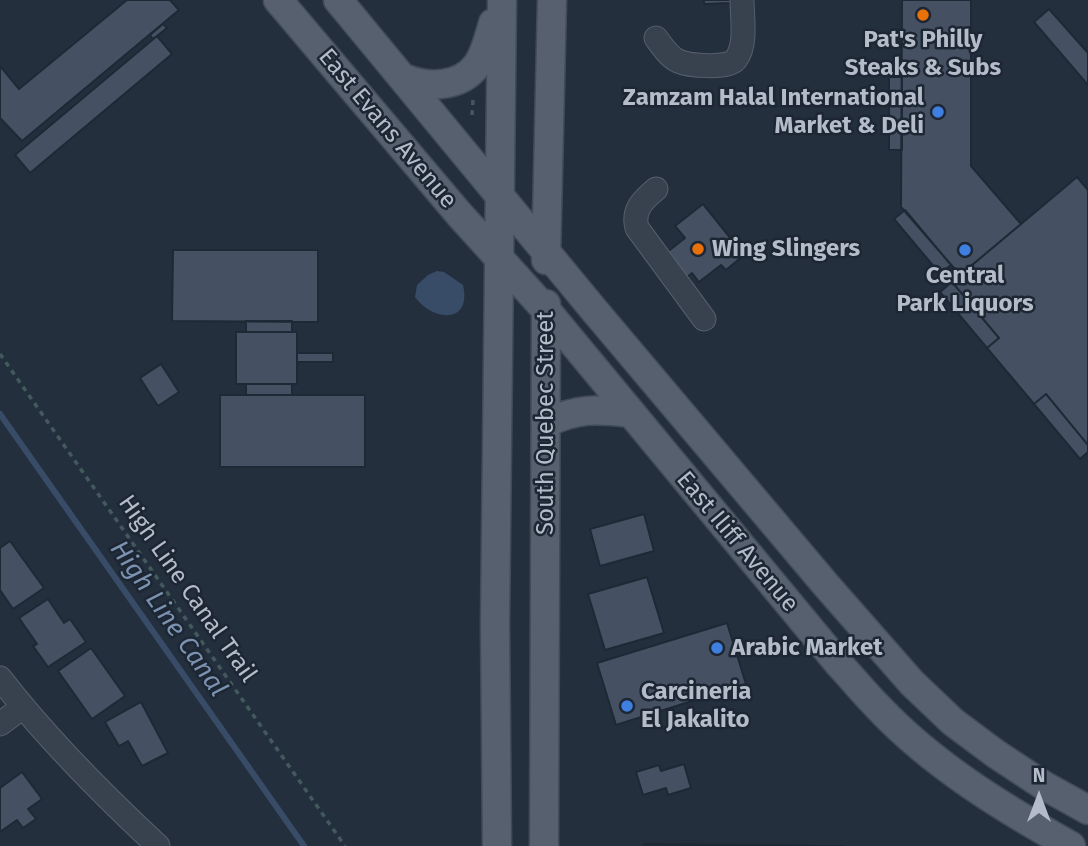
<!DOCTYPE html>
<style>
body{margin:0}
#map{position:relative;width:1088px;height:846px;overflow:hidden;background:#242f3e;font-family:"Fira Sans",sans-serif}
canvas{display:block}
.north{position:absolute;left:1004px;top:762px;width:70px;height:70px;-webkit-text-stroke:5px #1d2633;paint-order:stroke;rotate:0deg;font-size:19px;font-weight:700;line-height:28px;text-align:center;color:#b4bcc9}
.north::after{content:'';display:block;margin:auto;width:24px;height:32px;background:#b4bcc9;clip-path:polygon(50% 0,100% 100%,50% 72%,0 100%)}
</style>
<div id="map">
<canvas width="1088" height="846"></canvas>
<div class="north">N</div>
</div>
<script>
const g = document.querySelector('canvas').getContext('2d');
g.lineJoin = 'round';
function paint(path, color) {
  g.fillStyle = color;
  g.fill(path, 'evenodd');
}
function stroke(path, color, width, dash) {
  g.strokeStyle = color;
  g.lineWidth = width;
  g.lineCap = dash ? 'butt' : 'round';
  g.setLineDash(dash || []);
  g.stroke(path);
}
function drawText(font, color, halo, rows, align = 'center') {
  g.font = font + ' "Fira Sans",sans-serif';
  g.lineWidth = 5;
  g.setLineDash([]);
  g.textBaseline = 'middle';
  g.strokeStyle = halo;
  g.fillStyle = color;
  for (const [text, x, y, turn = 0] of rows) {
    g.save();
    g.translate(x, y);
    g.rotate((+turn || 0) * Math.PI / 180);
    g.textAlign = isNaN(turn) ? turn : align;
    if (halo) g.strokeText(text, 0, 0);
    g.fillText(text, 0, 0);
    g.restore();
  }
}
paint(new Path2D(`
 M 437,271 L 444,272 L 463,285 C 472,324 433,322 415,297 L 417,285 L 428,275 Z`), '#394c67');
stroke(new Path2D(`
 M 0,414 L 304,846`), '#394c67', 6);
const building = new Path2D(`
 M 127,0 L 170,0 L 179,10 L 22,141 L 0,118 L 0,66 L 19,89 Z
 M 704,0 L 731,0 L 731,3 L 704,4 Z
 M 902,0 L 971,0 L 971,166 L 1021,224 L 960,275 L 901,207 Z
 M 1049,9 L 1088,53 L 1088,85 L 1034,22 Z
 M 163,24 L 167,28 L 153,39 L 150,35 Z
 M 157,36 L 172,54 L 30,173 L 15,155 Z
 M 889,77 L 902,77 L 902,150 L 889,150 Z
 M 1077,177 L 1088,190 L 1088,445 L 1046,394 L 1034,404 L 987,348 L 999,338 L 952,282 Z
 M 703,204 L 744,255 L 726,270 L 721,265 L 699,282 L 692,273 L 686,278 L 666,253 L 685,238 L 675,226 Z
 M 905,210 L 951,265 L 940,274 L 894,219 Z
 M 173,250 L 318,250 L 318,322 L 172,321 Z
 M 952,282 L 999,338 L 987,348 L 940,292 Z
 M 246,321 L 292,321 L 292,332 L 246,332 Z
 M 236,332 L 297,332 L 297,384 L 236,384 Z
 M 297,353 L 333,353 L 333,362 L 297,362 Z
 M 161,364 L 179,392 L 158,406 L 140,378 Z
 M 246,384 L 292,384 L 292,395 L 246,395 Z
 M 1046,394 L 1088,445 L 1088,452 L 1080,459 L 1034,404 Z
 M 220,395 L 365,395 L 365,467 L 220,467 Z
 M 644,514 L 654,551 L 600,566 L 590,529 Z
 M 10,541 L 44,588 L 13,609 L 0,590 L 0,548 Z
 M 647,577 L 664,633 L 605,650 L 588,594 Z
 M 48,599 L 64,623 L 70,619 L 86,642 L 48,667 L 33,646 L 37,644 L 19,618 Z
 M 727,623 L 746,684 L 616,725 L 597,663 Z
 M 91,648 L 125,696 L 92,719 L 58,671 Z
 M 141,702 L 168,753 L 142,766 L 128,741 L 119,746 L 105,722 Z
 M 684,764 L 691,788 L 668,795 L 666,788 L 643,795 L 636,772 L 659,765 L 661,771 Z
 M 22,772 L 42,799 L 28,809 L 36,819 L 23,828 L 17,820 L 0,832 L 0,788 Z
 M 644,844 L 842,846 L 644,846 Z`);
paint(building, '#455162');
stroke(building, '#1f2835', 2);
const minor = new Path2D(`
 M 656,38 C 662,46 669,57 678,61 C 689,66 730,69 736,59 C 747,45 742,17 742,0
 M 656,189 C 643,200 632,210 637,228 L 704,319
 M 0,678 C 47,739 101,793 158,846
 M 0,724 L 23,707`);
const major = new Path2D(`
 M 278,0 L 459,214 L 546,310 L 839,664 C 852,678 865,694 879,708 C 933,765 1003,808 1071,846
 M 338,0 L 594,310 L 826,585 L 912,683 L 953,722 L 996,754 L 1043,785 L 1088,810
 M 404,78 C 427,88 460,88 477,65 C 485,54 489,37 493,23
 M 546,260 L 552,0
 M 546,423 C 578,408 596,409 630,413
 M 497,846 L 495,624 L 502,0
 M 544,846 L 546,304`);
stroke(minor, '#565f6c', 25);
stroke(major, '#414a57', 31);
stroke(new Path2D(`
 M 472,115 L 473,100
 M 0,354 L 345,846`), '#44595c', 3.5, [5, 5]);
stroke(minor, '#38414e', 23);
stroke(major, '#56606e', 28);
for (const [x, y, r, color] of [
 [923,15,7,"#e8710a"],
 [938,112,7,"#3f7fe0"],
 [698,249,7,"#e8710a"],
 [965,250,7,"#3f7fe0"],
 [717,648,7,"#3f7fe0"],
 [627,706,7,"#3f7fe0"]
]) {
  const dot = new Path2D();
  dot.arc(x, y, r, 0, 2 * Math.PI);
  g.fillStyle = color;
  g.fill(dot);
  stroke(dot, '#1d2633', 2.5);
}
drawText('bold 24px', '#b4bcc9', '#1d2633', [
 ["Pat's Philly",923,40,"center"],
 ["Steaks & Subs",923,68,"center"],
 ["Zamzam Halal International",924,98,"right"],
 ["Market & Deli",924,126,"right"],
 ["Wing Slingers",712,249],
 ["Central",965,276,"center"],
 ["Park Liquors",965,304,"center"],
 ["Arabic Market",731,648],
 ["Carcineria",641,692],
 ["El Jakalito",641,720]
], 'left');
drawText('24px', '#b4bcc9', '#1d2633', [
 ["East Evans Avenue",387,129,50],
 ["South Quebec Street",546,423,-90],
 ["East Iliff Avenue",737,542,50],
 ["High Line Canal Trail",187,589,55]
]);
drawText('italic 26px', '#7c92b1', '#1d2633', [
 ["High Line Canal",168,619,55]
]);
</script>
